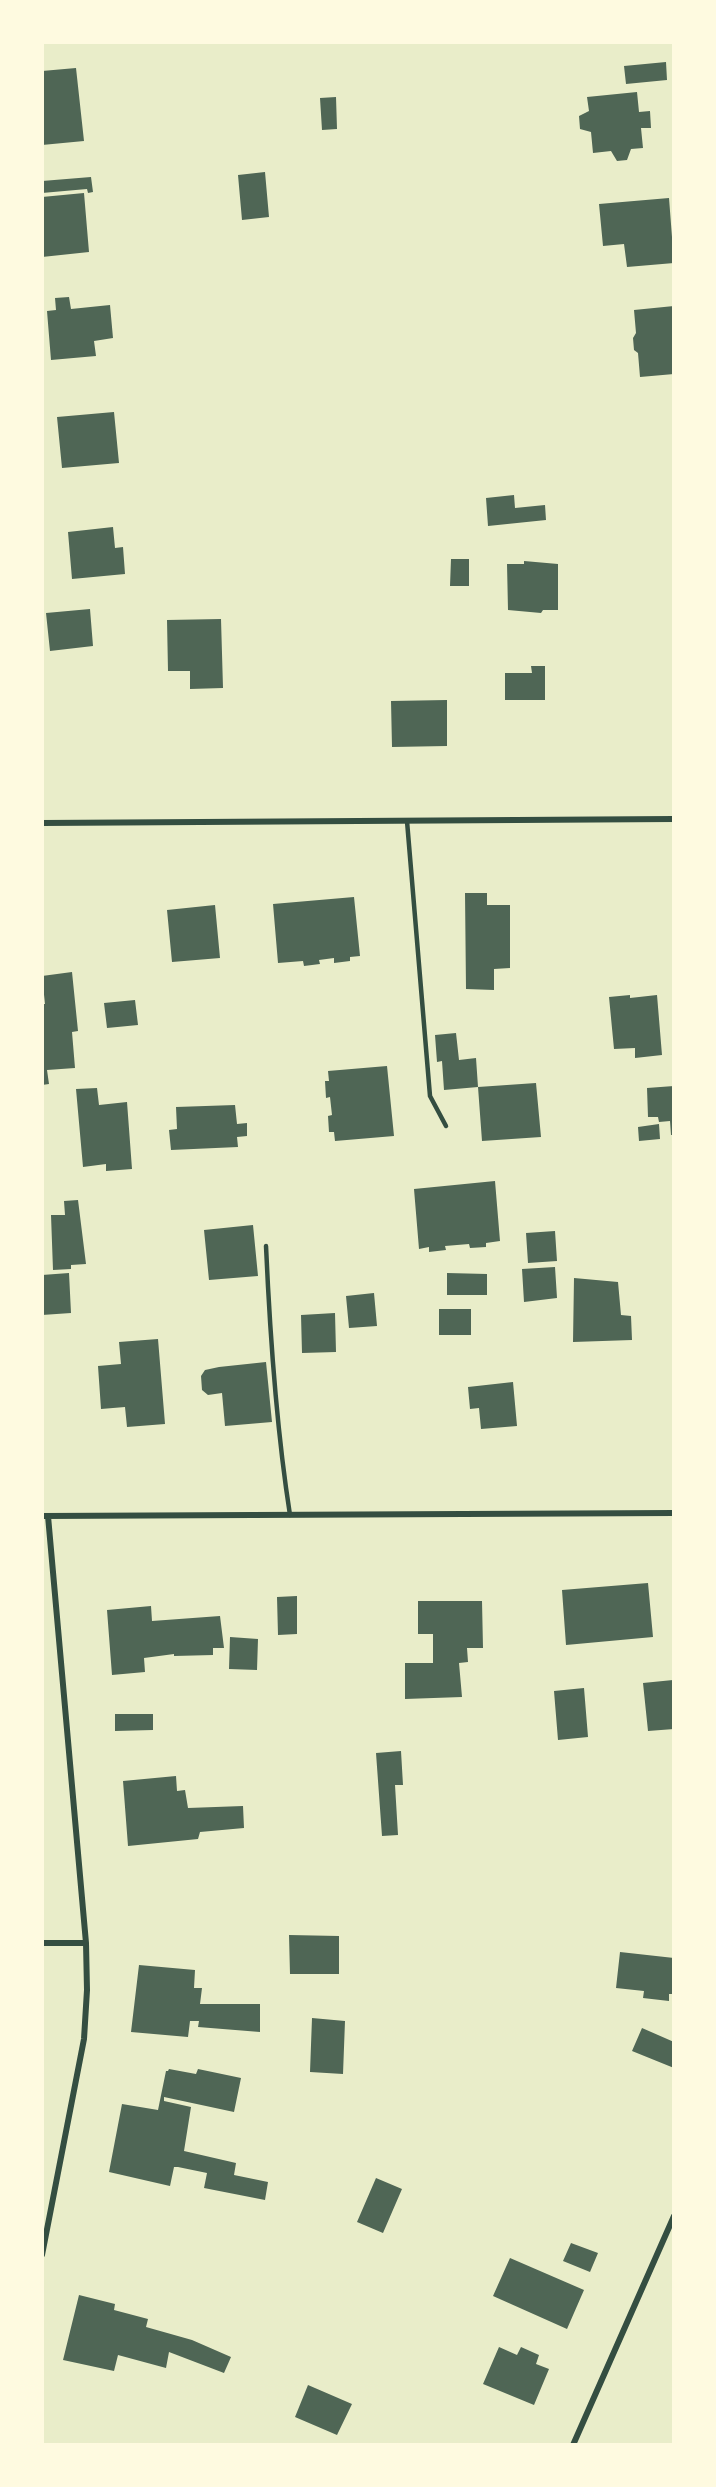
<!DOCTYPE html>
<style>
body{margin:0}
#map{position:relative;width:716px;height:2487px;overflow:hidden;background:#e9edc9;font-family:Figtree,sans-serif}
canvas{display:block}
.frame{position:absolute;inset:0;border:44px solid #fefae0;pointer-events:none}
</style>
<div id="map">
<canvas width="716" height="2487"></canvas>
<div class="frame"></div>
</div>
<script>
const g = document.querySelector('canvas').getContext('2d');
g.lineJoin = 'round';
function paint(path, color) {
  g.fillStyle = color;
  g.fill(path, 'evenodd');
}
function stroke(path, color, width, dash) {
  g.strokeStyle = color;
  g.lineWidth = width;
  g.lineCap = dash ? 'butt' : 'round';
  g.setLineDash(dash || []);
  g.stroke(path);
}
paint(new Path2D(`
 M 666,62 L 667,80 L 626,84 L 624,66 Z
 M 76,68 L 84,141 L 42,145 L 42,71 Z
 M 637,92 L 639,112 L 650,111 L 651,128 L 641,128 L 643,148 L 631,149 L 627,160 L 617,161 L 611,151 L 593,153 L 591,132 L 580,129 L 579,116 L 589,111 L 587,97 Z
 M 336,97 L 337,129 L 322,130 L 320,98 Z
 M 265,172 L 269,217 L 242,220 L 238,175 Z
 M 91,177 L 93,192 L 88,193 L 87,189 L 42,193 L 42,181 Z
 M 84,193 L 89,252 L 42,257 L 42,197 Z
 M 669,198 L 674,263 L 627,267 L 624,244 L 603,246 L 599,204 Z
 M 69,297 L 71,309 L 110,305 L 113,338 L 94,341 L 96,356 L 51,360 L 47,311 L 56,310 L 55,298 Z
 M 674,306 L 674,374 L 640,377 L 638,353 L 634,350 L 633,338 L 636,333 L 634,310 Z
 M 114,412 L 119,463 L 62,468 L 57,417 Z
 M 514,495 L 515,508 L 545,505 L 546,520 L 488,526 L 486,498 Z
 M 113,527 L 115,548 L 123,547 L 125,574 L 72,579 L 68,532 Z
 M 451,559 L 469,559 L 469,586 L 450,586 Z
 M 524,561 L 558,564 L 558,610 L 543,610 L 541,613 L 508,610 L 507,564 L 524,564 Z
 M 90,609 L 93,646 L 50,651 L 46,613 Z
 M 221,619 L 223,688 L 190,689 L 190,671 L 168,671 L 167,620 Z
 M 531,666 L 545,666 L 545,700 L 505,700 L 505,673 L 532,673 Z
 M 447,700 L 447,746 L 392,747 L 391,701 Z
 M 465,893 L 487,893 L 487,905 L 510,905 L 510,968 L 494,969 L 494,990 L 466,989 Z
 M 354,897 L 360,956 L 350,957 L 350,961 L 334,963 L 334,958 L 319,960 L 320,964 L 304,966 L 303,961 L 278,963 L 273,904 Z
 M 215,905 L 220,958 L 172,962 L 167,910 Z
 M 72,972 L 78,1031 L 72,1032 L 75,1068 L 47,1070 L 49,1084 L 42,1085 L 42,1004 L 45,1004 L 42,976 Z
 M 630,995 L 630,998 L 657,995 L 662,1055 L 635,1058 L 635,1048 L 614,1049 L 609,997 Z
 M 135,1000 L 138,1025 L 107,1028 L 104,1003 Z
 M 456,1033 L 459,1060 L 476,1058 L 478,1087 L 444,1090 L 442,1061 L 437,1062 L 435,1035 Z
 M 387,1066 L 394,1136 L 335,1141 L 334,1132 L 329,1132 L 328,1116 L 332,1115 L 330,1097 L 326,1098 L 325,1081 L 329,1081 L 328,1071 Z
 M 536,1083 L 541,1137 L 482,1141 L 478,1087 Z
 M 674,1086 L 674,1135 L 671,1135 L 670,1121 L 659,1122 L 658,1117 L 648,1117 L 647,1088 Z
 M 97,1088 L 99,1105 L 127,1102 L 132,1169 L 106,1171 L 106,1164 L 83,1167 L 76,1089 Z
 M 235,1105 L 237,1124 L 247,1123 L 247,1136 L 237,1137 L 238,1147 L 171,1150 L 169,1130 L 177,1129 L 176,1107 Z
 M 659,1124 L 660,1139 L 639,1141 L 638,1127 Z
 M 495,1181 L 500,1241 L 486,1243 L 486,1247 L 470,1248 L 469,1244 L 445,1246 L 446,1250 L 429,1252 L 429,1247 L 419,1249 L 414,1189 Z
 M 78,1200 L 86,1264 L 71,1265 L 71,1269 L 53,1270 L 51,1215 L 65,1215 L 64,1201 Z
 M 253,1225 L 258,1276 L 209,1280 L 204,1230 Z
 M 555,1231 L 557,1261 L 528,1263 L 526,1233 Z
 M 555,1267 L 557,1298 L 524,1302 L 522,1269 Z
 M 69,1273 L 71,1313 L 42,1315 L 42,1275 Z
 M 447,1273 L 487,1274 L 487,1295 L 447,1295 Z
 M 574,1278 L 618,1282 L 621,1315 L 631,1316 L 632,1340 L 573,1342 Z
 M 374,1293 L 377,1326 L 349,1328 L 346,1296 Z
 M 439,1309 L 471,1309 L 471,1335 L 439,1335 Z
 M 335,1313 L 336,1352 L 302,1353 L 301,1315 Z
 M 158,1339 L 165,1424 L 127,1427 L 125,1407 L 101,1409 L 98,1366 L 121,1364 L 119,1342 Z
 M 266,1362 L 272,1422 L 225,1426 L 222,1393 L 208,1395 L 202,1390 L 201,1376 L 205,1370 L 219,1367 Z
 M 513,1382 L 517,1426 L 481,1429 L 479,1408 L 470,1409 L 468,1387 Z
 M 648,1583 L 653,1637 L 566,1645 L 562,1590 Z
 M 297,1596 L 297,1634 L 278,1635 L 277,1597 Z
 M 418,1601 L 482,1601 L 483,1648 L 467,1648 L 468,1662 L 459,1663 L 462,1697 L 405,1699 L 405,1663 L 433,1663 L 433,1634 L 418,1634 Z
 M 151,1606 L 152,1621 L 220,1616 L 224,1648 L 213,1648 L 213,1655 L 174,1656 L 174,1654 L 144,1658 L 145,1672 L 112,1675 L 107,1610 Z
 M 230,1637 L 258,1639 L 257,1670 L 229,1669 Z
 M 673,1680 L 674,1729 L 648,1731 L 643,1683 Z
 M 584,1688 L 588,1737 L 558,1740 L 554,1691 Z
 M 115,1714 L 153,1714 L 153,1730 L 115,1731 Z
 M 401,1751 L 403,1785 L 395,1785 L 398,1835 L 382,1836 L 376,1753 Z
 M 176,1776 L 177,1791 L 185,1790 L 188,1808 L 243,1806 L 244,1828 L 200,1832 L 198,1839 L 128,1846 L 123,1781 Z
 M 289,1935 L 339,1936 L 339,1974 L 290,1974 Z
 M 620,1952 L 674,1958 L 674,1994 L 669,1994 L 669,2001 L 643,1998 L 644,1991 L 616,1988 Z
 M 139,1965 L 195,1970 L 194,1988 L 202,1988 L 200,2004 L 260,2004 L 260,2032 L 198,2027 L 199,2021 L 190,2021 L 188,2037 L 131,2032 Z
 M 312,2018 L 345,2021 L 343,2074 L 310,2072 Z
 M 642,2028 L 674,2042 L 674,2068 L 632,2051 Z
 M 169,2069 L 196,2074 L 198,2069 L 241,2078 L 234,2112 L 164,2097 L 164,2101 L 191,2107 L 184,2151 L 236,2163 L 234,2175 L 268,2182 L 265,2200 L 204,2188 L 207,2173 L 178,2167 L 174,2167 L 170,2186 L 109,2172 L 122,2104 L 158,2110 L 166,2071 L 168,2071 Z
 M 376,2178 L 402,2189 L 383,2233 L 357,2222 Z
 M 571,2243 L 598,2253 L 590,2272 L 563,2261 Z
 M 510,2258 L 584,2290 L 567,2329 L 493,2296 Z
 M 79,2295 L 115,2304 L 114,2310 L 148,2319 L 146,2327 L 192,2340 L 231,2357 L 224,2373 L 169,2352 L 166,2368 L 118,2355 L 114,2371 L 63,2360 Z
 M 499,2347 L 517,2355 L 521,2347 L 539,2355 L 536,2364 L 549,2369 L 534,2405 L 483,2384 Z
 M 308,2385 L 352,2404 L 337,2435 L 295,2417 Z`), '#4f6655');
stroke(new Path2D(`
 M 407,821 L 430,1096 L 446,1126
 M 266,1246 C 270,1336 276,1426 290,1515`), '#344e41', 4.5);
stroke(new Path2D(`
 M 42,823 L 674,819
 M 42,1516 L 674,1513
 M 42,1943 L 86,1943
 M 42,2255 L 84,2039 L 87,1990 L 86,1943 L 48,1516
 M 573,2445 L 674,2216`), '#344e41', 6);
</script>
